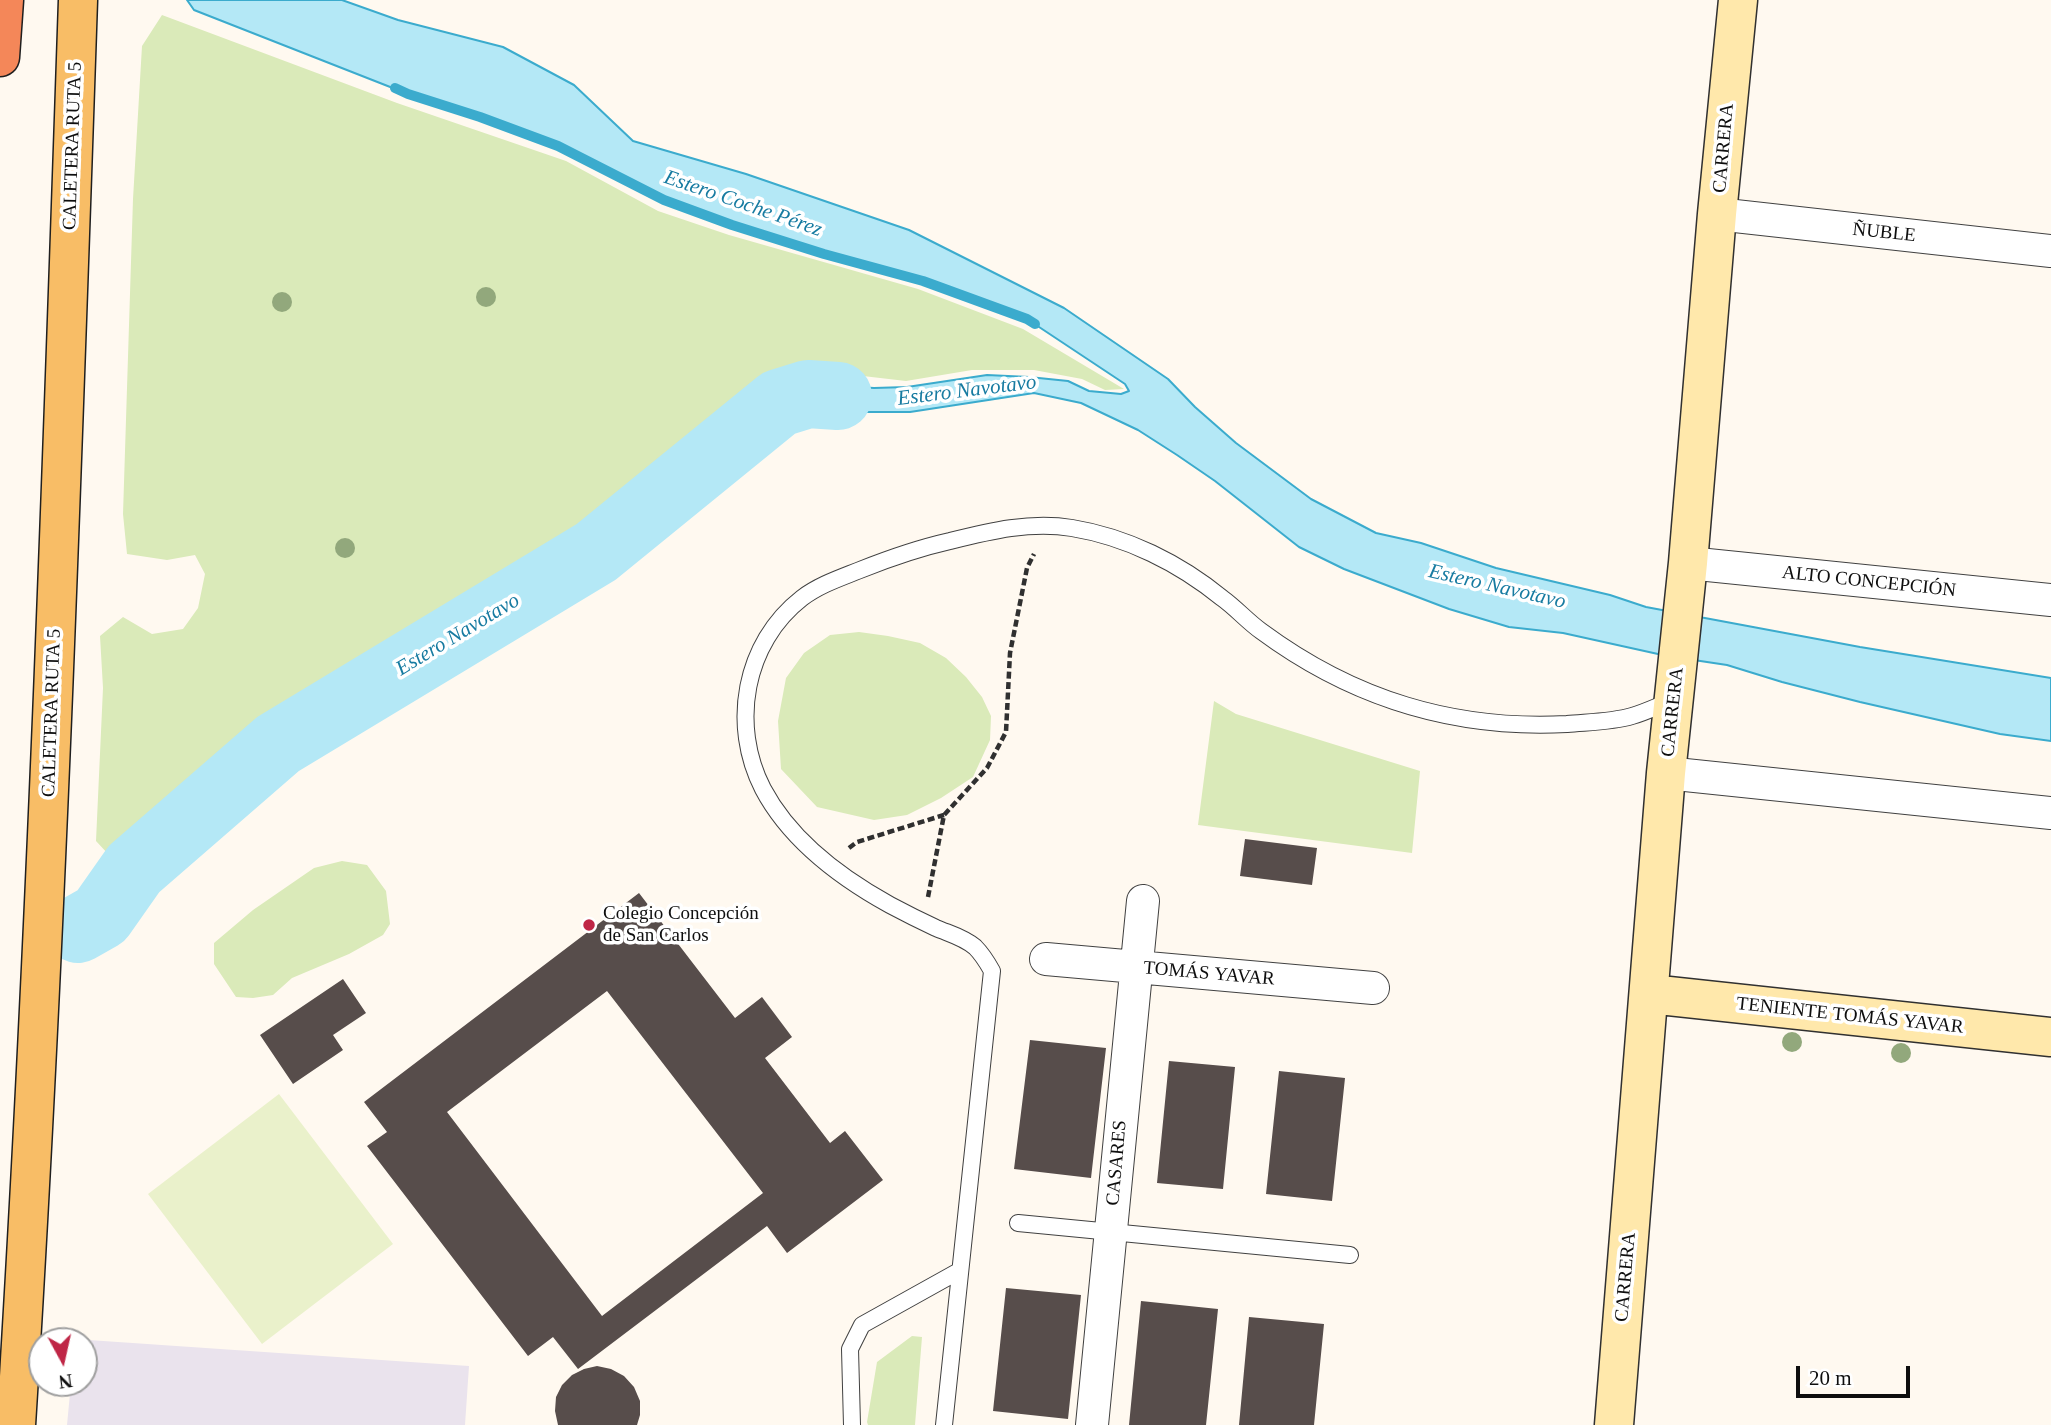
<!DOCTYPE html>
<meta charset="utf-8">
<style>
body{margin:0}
#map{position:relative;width:2051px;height:1425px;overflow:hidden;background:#fff9f0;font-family:"Times New Roman",serif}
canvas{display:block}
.north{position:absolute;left:28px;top:1327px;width:70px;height:70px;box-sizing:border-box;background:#fff;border:2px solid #9f9f9f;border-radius:50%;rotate:172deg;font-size:19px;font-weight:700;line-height:28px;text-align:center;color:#0e0e0e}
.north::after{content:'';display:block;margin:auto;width:24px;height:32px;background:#bf2646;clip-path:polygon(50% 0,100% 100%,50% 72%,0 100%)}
.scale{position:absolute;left:1796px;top:1366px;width:114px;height:32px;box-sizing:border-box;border:4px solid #0e0e0e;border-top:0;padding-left:9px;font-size:21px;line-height:24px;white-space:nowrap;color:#0e0e0e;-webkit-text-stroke:5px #fff;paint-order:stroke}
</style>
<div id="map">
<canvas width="2051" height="1425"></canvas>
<div class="north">N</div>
<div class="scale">20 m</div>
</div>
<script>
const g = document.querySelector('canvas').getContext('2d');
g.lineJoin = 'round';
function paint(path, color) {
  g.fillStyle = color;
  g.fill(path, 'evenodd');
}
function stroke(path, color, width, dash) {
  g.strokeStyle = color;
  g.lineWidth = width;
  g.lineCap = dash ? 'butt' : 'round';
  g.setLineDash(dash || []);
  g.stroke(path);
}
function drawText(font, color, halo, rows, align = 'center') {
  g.font = font + ' "Times New Roman",serif';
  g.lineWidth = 7;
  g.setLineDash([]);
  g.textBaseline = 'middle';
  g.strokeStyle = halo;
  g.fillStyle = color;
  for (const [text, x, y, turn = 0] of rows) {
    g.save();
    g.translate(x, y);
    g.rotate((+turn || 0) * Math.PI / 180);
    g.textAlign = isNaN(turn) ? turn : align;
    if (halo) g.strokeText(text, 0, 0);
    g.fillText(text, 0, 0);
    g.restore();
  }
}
paint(new Path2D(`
 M 74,1339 L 469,1366 L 465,1425 L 67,1425 L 71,1383 L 84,1383 L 84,1341 L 74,1341 Z`), '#eae3ed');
paint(new Path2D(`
 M 162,15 L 397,103 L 566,161 L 658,211 L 729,235 L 918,289 L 1023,329 L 1124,389 L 1105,390 L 1082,379 L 1034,370 L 972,370 L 906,381 L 837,373 L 792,371 L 753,390 L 574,534 L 260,723 L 109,855 L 96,841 L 103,688 L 100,636 L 123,617 L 152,634 L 183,629 L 198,608 L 205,574 L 195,555 L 167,560 L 127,554 L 123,514 L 133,199 L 142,46 Z
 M 859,632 L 888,636 L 920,643 L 946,658 L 966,677 L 982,697 L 991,716 L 990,740 L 973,777 L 941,798 L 907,815 L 874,820 L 817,807 L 781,769 L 778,721 L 786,678 L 804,653 L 830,635 Z
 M 1214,701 L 1236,714 L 1420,771 L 1412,853 L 1198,825 Z
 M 342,861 L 367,865 L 386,891 L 390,924 L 383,935 L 349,954 L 292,978 L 273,995 L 253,998 L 236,997 L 214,964 L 214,943 L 253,910 L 314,868 Z
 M 912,1336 L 922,1337 L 915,1425 L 868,1425 L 867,1422 L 877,1362 Z`), '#daeab9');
paint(new Path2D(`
 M 279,1094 L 393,1244 L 262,1344 L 148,1194 Z`), '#eaf1cb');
const water = new Path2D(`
 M 187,0 L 342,0 L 398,20 L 503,47 L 574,85 L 633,141 L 746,174 L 909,230 L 1064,308 L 1168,379 L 1195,407 L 1236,443 L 1311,499 L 1376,533 L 1421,543 L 1496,568 L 1610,595 L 1646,607 L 1860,647 L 2051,678 L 2051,741 L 2000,734 L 1860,702 L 1782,682 L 1727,665 L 1667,656 L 1563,633 L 1509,627 L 1449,609 L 1344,569 L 1299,547 L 1215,481 L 1177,455 L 1138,430 L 1081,403 L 1034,393 L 910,412 L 819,412 L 787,423 L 766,438 L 754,423 L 768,400 L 799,389 L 825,385 L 874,388 L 907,387 L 987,375 L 1029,377 L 1068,381 L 1089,391 L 1121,394 L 1129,391 L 1125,384 L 1027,319 L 923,281 L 824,254 L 732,225 L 664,200 L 557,146 L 483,117 L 408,94 L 194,10 Z`);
paint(water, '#b4e8f6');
stroke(water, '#3babcd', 2);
stroke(new Path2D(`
 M 395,88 L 408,94 L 480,117 L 558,146 L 664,200 L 732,225 L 824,254 L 923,281 L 1027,319 L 1035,324`), '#3babcd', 10);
stroke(new Path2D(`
 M 78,929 L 101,916 L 134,869 L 278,744 L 596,552 L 779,403 L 808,394 L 838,396`), '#b4e8f6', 68);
paint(new Path2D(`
 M 1245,839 L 1317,848 L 1312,885 L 1240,876 Z
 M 639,893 L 735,1018 L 762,997 L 792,1037 L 765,1058 L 830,1143 L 845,1131 L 883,1180 L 787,1253 L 767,1226 L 578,1369 L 553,1337 L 528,1356 L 367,1146 L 387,1132 L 364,1102 ZM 607,991 L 763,1193 L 602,1316 L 447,1112 Z
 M 343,979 L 366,1013 L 333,1035 L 343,1050 L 293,1084 L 260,1035 Z
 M 1030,1040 L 1106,1048 L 1091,1178 L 1014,1169 Z
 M 1169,1061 L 1235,1067 L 1223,1189 L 1157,1183 Z
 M 1279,1071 L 1345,1078 L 1332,1201 L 1266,1194 Z
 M 1006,1288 L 1081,1295 L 1068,1419 L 993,1411 Z
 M 1141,1301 L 1218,1309 L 1206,1425 L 1129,1425 Z
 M 1249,1317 L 1324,1324 L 1314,1425 L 1239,1425 Z
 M 597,1366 L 611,1369 L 624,1376 L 634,1387 L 640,1401 L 640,1415 L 637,1425 L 558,1425 L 555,1411 L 556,1397 L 562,1385 L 572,1375 L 584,1369 Z`), '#574d4b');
const lane = new Path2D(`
 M 1018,1223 L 1350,1255
 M 852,1425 L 850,1349 L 862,1325 L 959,1271
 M 944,1425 L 992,971 C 987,962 982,954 975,947 C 963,937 950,934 936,928 C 921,921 905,913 890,905 C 841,878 790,840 763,789 C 730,725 744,643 802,598 C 819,585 840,578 860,570 C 890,558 919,548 950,541 C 990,531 1031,521 1072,528 C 1127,537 1179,563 1222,598 C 1236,608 1247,621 1261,631 C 1353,699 1453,730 1567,724 C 1588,722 1612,722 1632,716 C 1646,712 1660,705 1673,700`);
const street = new Path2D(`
 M 1717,214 L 2051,251
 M 1688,563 L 2051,600
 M 1666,773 L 2051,813
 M 1046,959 L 1373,988
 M 1092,1425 L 1143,901`);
const secondary = new Path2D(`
 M 1650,994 L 2051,1037
 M 1614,1425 L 1666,773 L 1688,563 L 1717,214 L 1738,0`);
const primary = new Path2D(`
 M 16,1425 C 46,950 62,475 78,0`);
const highway = new Path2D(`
 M 0,57 L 4,0`);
stroke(lane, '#414141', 18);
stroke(street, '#414141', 34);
stroke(secondary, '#303030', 41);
stroke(primary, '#1f1f1f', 41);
stroke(highway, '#1f1f1f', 41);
stroke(new Path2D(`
 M 849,848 L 857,842 L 944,815
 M 928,897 L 944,815 L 987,768 L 1006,732 L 1010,653 L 1027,568 L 1034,554`), '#303030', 4.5, [7, 3.5]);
stroke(lane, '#fff', 16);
stroke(street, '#fff', 32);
stroke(secondary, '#ffe8ab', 38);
stroke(primary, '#f8bd66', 38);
stroke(highway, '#f48759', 38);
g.fillStyle = '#92a87c';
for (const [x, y] of [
 [486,297],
 [282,302],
 [345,548],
 [1792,1042],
 [1901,1053]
]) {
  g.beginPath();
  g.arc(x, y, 10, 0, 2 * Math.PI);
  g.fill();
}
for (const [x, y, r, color] of [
 [589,925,7,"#bf2646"]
]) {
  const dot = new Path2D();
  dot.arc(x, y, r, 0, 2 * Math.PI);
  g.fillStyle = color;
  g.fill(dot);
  stroke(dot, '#fff', 2.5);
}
drawText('19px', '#0e0e0e', '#fff', [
 ["CALETERA RUTA 5",73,146,-88],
 ["CARRERA",1724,148,-85],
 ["ÑUBLE",1884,233,6],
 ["ALTO CONCEPCIÓN",1869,582,6],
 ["CARRERA",1673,712,-84],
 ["CALETERA RUTA 5",52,713,-88],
 ["TOMÁS YAVAR",1209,974,5],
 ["TENIENTE TOMÁS YAVAR",1850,1016,6],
 ["CASARES",1117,1163,-85],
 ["CARRERA",1626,1277,-85]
]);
drawText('19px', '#0e0e0e', '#fff', [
 ["Colegio Concepción",603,914],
 ["de San Carlos",603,936]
], 'left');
drawText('italic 21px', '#177ba1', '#fff', [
 ["Estero Coche Pérez",743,204,19],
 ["Estero Navotavo",967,391,-7],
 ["Estero Navotavo",1497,587,13],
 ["Estero Navotavo",458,635,-31]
]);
</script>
